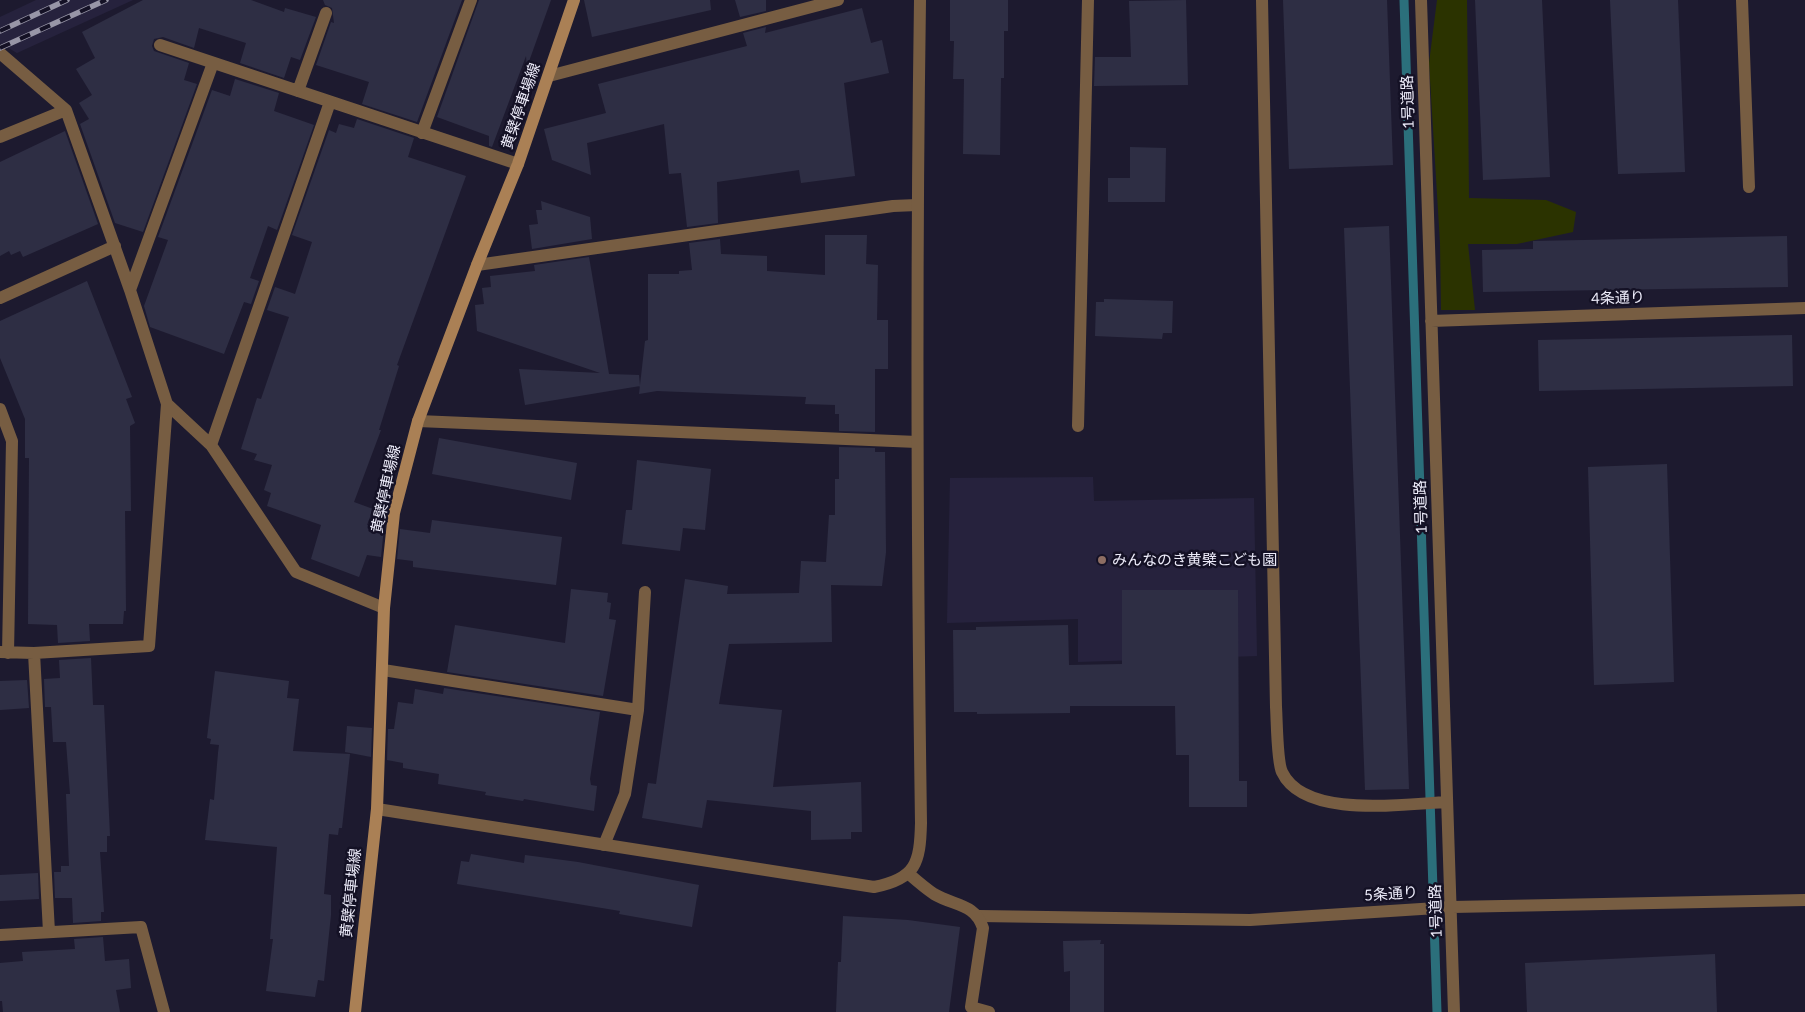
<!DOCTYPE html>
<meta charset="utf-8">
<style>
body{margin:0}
canvas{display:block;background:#1d1a2f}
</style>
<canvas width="1805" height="1012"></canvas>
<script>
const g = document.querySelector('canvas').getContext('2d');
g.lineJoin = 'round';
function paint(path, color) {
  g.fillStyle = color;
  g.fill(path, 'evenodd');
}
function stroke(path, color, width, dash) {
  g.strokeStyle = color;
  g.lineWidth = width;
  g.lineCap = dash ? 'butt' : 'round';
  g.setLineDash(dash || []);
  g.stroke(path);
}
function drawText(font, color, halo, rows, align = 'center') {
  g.font = font + ' Lato,"Noto Sans JP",sans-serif';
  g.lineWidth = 5;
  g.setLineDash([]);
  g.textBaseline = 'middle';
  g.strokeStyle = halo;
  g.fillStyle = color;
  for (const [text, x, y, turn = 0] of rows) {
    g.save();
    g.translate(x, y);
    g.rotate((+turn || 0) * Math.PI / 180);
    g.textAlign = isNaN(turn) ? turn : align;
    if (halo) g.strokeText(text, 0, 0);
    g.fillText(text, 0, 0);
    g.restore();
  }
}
paint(new Path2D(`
 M 36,0 L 133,0 L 17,53 L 0,43 L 0,17 Z
 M 1093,477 L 1094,501 L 1254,498 L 1257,656 L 1078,662 L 1078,619 L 947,623 L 950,478 Z`), '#26223d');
paint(new Path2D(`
 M 1437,0 L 1467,0 L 1469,198 L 1546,200 L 1576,212 L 1573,232 L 1517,244 L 1468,244 L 1475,310 L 1441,310 L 1440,243 L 1429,63 Z`), '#2b3300');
stroke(new Path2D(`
 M 1404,0 L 1437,1012`), '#2b6f7b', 9);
paint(new Path2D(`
 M 143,0 L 251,0 L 284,12 L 285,8 L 316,17 L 300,60 L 291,57 L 284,78 L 240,63 L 246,43 L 199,28 L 194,48 L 163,37 L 154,39 L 152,46 L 154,51 L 189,63 L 184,80 L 197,84 L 143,232 L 115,223 L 80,124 L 89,119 L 79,103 L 92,95 L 76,69 L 95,58 L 82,32 Z
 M 323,0 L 462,0 L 417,122 L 362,104 L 369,82 L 316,65 L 331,22 L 334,23 L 332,8 L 325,5 Z
 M 479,0 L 551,0 L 527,67 L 526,56 L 492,147 L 489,146 L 489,136 L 437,117 Z
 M 584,0 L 710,0 L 711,10 L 592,37 Z
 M 735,0 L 766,0 L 766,11 L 740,17 Z
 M 950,0 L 1008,0 L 1008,31 L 1004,31 L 1004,78 L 1001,78 L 1000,155 L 963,154 L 964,79 L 953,79 L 954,41 L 950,41 Z
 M 1186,0 L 1188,85 L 1094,86 L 1095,57 L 1131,57 L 1129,1 Z
 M 1283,0 L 1387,0 L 1393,165 L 1289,169 Z
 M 1475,0 L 1542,0 L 1550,177 L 1483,180 Z
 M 1610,0 L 1678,0 L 1685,172 L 1618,174 Z
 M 862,8 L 871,43 L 882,40 L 889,73 L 844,83 L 855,176 L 801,183 L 799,170 L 717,182 L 718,223 L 687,227 L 681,173 L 669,174 L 664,124 L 587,143 L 591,175 L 552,160 L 544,129 L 606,113 L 598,84 L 747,46 L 743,33 L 766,27 L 765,33 Z
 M 235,79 L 279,93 L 274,111 L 314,125 L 277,230 L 268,226 L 250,278 L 259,281 L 251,304 L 244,302 L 224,354 L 150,327 L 144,306 L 168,240 L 158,237 L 212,90 L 230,96 Z
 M 357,119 L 414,138 L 408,157 L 466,176 L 397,365 L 399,366 L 379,430 L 381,430 L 354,502 L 373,509 L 367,525 L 384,527 L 381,557 L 367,555 L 359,577 L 311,559 L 321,525 L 267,506 L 271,493 L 264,490 L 272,465 L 254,460 L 257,454 L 241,449 L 257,398 L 261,399 L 289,317 L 267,310 L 275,287 L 295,294 L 312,242 L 292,235 L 329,130 L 336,133 L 339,124 L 354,128 Z
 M 65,131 L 98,224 L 23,257 L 20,251 L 11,255 L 9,251 L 0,256 L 0,162 Z
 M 1130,147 L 1166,148 L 1165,202 L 1108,202 L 1108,178 L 1130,178 Z
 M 541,201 L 590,217 L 592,239 L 532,249 L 529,225 L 538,224 L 536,210 L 542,210 Z
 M 1389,226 L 1409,789 L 1365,790 L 1344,228 Z
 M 825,235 L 867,235 L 866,264 L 878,265 L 877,320 L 888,320 L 888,369 L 875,369 L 875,432 L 839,431 L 839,414 L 835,414 L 835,405 L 805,404 L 806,397 L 657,391 L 639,394 L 645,341 L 648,340 L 648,274 L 679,274 L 679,271 L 692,270 L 689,243 L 720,239 L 721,254 L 767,256 L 767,271 L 825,275 Z
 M 1787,236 L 1788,287 L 1483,292 L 1482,250 L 1533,249 L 1533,241 Z
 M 589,257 L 609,374 L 639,375 L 640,386 L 525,405 L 519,369 L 600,373 L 477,331 L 475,305 L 484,304 L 482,288 L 491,287 L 490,276 L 535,271 L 534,265 Z
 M 87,281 L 132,397 L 126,399 L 135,423 L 130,426 L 131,511 L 125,511 L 126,611 L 124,611 L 123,624 L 89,624 L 90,641 L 58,643 L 57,625 L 28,624 L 29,458 L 25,458 L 25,419 L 0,358 L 0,321 Z
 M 1104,299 L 1173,301 L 1172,333 L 1163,333 L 1162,339 L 1095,336 L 1096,302 L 1104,302 Z
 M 1792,335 L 1793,386 L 1539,391 L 1538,340 Z
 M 439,438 L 577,463 L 571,500 L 432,474 Z
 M 839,447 L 875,448 L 875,452 L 885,452 L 886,552 L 882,586 L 831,585 L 832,642 L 729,644 L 719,704 L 782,710 L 773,787 L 861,782 L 862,832 L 851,832 L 851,839 L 811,840 L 811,811 L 707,800 L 702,828 L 642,818 L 648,783 L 656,784 L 685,579 L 728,586 L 727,594 L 799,593 L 801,561 L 826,562 L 829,515 L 835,515 L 835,479 L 839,479 Z
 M 637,460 L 711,469 L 705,530 L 683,528 L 680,551 L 622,544 L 626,510 L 632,510 Z
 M 1667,464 L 1674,682 L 1594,685 L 1588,467 Z
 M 432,520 L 562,537 L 556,585 L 413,567 L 413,561 L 397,559 L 400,529 L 430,533 Z
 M 571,589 L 608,593 L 607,602 L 611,603 L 609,619 L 616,620 L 603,696 L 447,672 L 455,625 L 565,643 Z
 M 1122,590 L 1238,590 L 1239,781 L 1247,781 L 1247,807 L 1189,807 L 1189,755 L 1176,755 L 1175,706 L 1070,706 L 1070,713 L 977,714 L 977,712 L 954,712 L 953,630 L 976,630 L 976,627 L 1068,625 L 1069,665 L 1122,664 Z
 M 91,658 L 93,705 L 104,705 L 110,836 L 107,836 L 107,852 L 100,852 L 104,912 L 101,912 L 101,921 L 73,923 L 72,898 L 55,898 L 54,872 L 61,872 L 61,866 L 69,866 L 66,794 L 70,794 L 66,742 L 53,742 L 51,707 L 45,707 L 44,679 L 60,678 L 59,660 Z
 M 215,671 L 289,681 L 287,698 L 299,699 L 293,751 L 350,754 L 342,828 L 339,828 L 338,835 L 329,834 L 324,894 L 331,895 L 331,915 L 324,981 L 318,980 L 315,997 L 266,991 L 273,939 L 270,939 L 277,847 L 205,840 L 210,799 L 214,800 L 218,753 L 219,745 L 210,744 L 211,739 L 207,738 Z
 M 27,680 L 29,708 L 0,710 L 0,681 Z
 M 444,688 L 600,712 L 590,779 L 591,785 L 597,786 L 594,811 L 524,799 L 523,801 L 485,795 L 486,792 L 438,784 L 439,774 L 403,768 L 403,763 L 387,760 L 388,729 L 394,729 L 398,702 L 413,704 L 415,689 L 443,694 Z
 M 347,726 L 372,728 L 371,757 L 345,752 Z
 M 471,854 L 524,863 L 525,855 L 578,862 L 699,885 L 692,927 L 619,914 L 620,911 L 457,884 L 461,861 L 469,862 Z
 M 38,873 L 39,899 L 0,901 L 0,875 Z
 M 843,916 L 908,920 L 960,927 L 949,1012 L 836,1012 L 838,962 L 841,962 Z
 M 103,937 L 105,961 L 129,959 L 131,988 L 116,990 L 120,1012 L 3,1012 L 2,1001 L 0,1001 L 0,963 L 23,961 L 22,952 L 75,949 L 74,939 Z
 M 1101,940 L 1100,944 L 1104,944 L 1104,1012 L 1070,1012 L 1070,971 L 1064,972 L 1063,941 Z
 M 1715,954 L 1717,1012 L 1527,1012 L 1525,963 Z`), '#2e2e44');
stroke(new Path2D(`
 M 1262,0 L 1276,707 C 1277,722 1277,762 1282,772 C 1304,819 1403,804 1447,802
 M 1421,0 L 1454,1012
 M 1742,0 L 1749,187
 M 1431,321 L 1805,308
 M 979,916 L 1250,920 L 1452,907 L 1805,900`), '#775d42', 12);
stroke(new Path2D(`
 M 160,45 L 518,164
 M 0,53 L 66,110 L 130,290 L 167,404 L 211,445 L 296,572 L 384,608
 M 549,76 L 838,0
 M 298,91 L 326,13
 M 422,133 L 471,0
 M 0,137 L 66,110
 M 477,265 L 893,206 L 917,205
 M 130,290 L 213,63
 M 0,298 L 115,246
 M 0,409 L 12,441 L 8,653
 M 418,421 L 917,442
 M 1078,426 L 1088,0
 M 211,445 L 330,102
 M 0,652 L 34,653 L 149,646 L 167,404
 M 34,653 L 49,932
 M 383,670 L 638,710
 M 604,845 L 625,794 L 638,710 L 645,592
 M 909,874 C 917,881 925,888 934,894 C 954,906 975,903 983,928 L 971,1007 L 989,1012
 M 0,935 L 141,927 L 164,1012`), '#775d42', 12);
stroke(new Path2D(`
 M 377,809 L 874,887 C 916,879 920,863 921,823 C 917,549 916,274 920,0`), '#775d42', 12);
stroke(new Path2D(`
 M 355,1012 L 377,809 L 384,608 L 394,513 L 418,421 L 477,265 L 518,164 L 574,0`), '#aa8055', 12);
const rail = new Path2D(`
 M 0,31 L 67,0
 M 0,48 L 106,0`);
stroke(rail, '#9896a7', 5.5);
stroke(rail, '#141125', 4, [11]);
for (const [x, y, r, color] of [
 [1102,560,5,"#8d6e63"]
]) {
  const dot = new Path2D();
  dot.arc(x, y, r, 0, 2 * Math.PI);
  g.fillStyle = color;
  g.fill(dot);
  stroke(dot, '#141125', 2);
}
drawText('15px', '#edecfa', '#141125', [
 ["1号道路",1408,102,-92],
 ["黄檗停車場線",521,106,-71],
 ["4条通り",1618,298,-2],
 ["黄檗停車場線",386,489,-78],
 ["1号道路",1421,507,-92],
 ["黄檗停車場線",351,893,-84],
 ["5条通り",1391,894,-4],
 ["1号道路",1436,911,-92]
]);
drawText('15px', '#edecfa', '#141125', [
 ["みんなのき黄檗こども園",1112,560]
], 'left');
</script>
